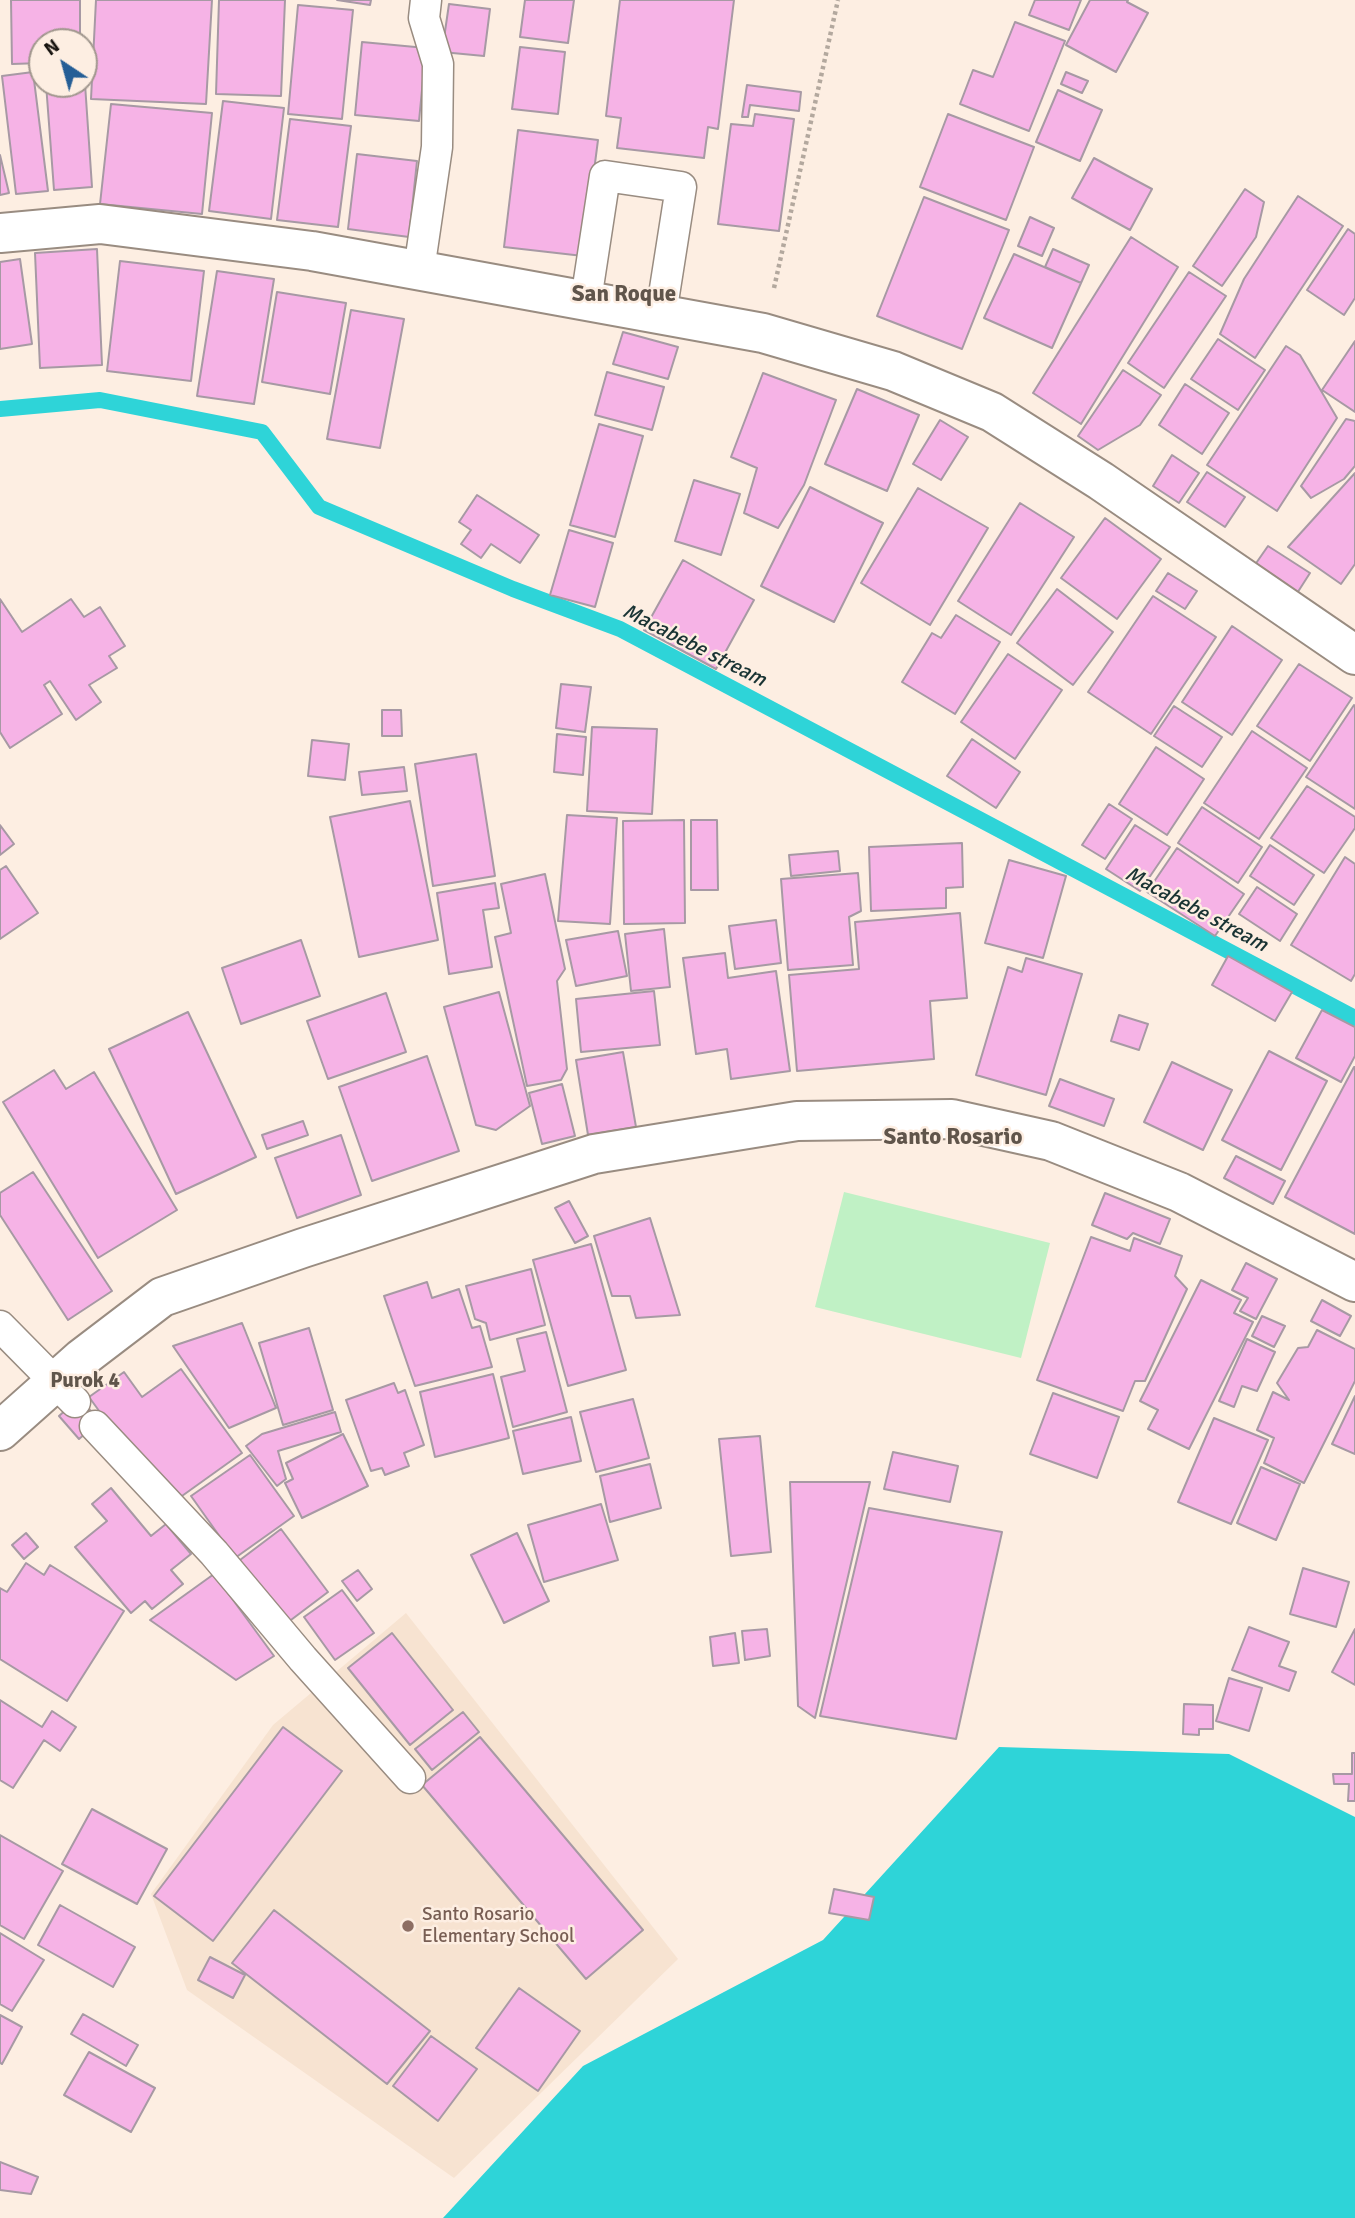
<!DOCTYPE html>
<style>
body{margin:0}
#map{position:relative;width:1355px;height:2218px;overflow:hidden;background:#fdeee2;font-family:Signika,sans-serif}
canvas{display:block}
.north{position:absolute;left:28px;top:28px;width:70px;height:70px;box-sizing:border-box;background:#fdeee2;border:2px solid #a1978e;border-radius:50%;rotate:324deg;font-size:19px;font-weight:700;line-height:28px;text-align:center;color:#181410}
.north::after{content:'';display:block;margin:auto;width:24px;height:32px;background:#255e96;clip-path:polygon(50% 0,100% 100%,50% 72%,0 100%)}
</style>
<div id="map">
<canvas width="1355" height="2218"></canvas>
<div class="north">N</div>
</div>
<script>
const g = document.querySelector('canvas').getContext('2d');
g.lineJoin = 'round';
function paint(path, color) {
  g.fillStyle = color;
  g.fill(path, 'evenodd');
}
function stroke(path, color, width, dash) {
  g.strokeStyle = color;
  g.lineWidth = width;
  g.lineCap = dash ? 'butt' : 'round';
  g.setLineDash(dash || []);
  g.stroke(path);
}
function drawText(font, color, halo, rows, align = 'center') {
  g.font = font + ' Signika,sans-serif';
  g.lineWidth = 5;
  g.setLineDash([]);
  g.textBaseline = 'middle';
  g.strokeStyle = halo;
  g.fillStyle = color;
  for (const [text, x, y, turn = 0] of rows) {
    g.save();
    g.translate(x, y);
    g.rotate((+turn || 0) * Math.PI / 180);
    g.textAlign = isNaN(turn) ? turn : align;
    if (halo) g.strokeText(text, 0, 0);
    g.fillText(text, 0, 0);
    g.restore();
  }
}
paint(new Path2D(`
 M 406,1613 L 678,1959 L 454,2178 L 187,1990 L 151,1894 L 273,1725 Z`), '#f7e3d1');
paint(new Path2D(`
 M 844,1192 L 1050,1243 L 1021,1358 L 815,1307 Z`), '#c0f1c5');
paint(new Path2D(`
 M 999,1747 L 1229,1754 L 1355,1817 L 1355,2218 L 443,2218 L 583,2066 L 823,1940 Z`), '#2ed4d8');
stroke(new Path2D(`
 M 0,409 L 100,400 L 262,432 L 319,507 L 513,589 L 620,629 L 1355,1018`), '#2ed4d8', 16);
const building = new Path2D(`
 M 11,0 L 80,0 L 80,42 L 42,42 L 42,63 L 12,64 Z
 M 96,0 L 212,0 L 206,104 L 91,99 Z
 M 219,0 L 285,0 L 281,96 L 216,94 Z
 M 337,0 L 371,0 L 370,5 Z
 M 525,0 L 574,0 L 568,43 L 520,37 Z
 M 620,0 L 734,0 L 718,129 L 708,127 L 704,158 L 617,148 L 621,118 L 606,116 Z
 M 1035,0 L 1081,0 L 1069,30 L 1029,15 Z
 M 1090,0 L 1128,0 L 1127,2 L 1148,13 L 1116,72 L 1066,45 Z
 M 449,4 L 490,9 L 484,56 L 442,52 Z
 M 298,5 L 353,10 L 342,119 L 288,114 Z
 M 1015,22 L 1065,41 L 1029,131 L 960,104 L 973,70 L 993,77 Z
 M 362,42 L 426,48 L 419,121 L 355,115 Z
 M 520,47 L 565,52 L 558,114 L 512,109 Z
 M 84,69 L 92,187 L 54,190 L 46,84 L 84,84 Z
 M 33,72 L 48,191 L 16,194 L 2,76 Z
 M 1066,72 L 1088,81 L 1082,93 L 1061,84 Z
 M 747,85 L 801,92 L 799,111 L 750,105 L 748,117 L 742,117 Z
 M 1058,90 L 1102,110 L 1080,161 L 1036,142 Z
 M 223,101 L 284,108 L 271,219 L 209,211 Z
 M 111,104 L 212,113 L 202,214 L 100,204 Z
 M 755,114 L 794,119 L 779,231 L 718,224 L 731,124 L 753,126 Z
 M 948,114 L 1034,147 L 1006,220 L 920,187 Z
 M 290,119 L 351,126 L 338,227 L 277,220 Z
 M 518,130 L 598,140 L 583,256 L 504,247 Z
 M 357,154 L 417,161 L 409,237 L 348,229 Z
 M 0,155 L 9,193 L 0,195 Z
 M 1094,158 L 1152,189 L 1130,230 L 1072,198 Z
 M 1245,189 L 1264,202 L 1256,237 L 1222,286 L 1193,266 Z
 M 1298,196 L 1343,226 L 1255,358 L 1220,334 L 1244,279 Z
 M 924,197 L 1009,230 L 962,349 L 877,316 Z
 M 1030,217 L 1054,228 L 1042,256 L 1018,246 Z
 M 1348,229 L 1355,234 L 1355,298 L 1344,315 L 1307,290 Z
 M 1131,237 L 1178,267 L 1081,424 L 1033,393 Z
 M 97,249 L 102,365 L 40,368 L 35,253 Z
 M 1053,249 L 1089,265 L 1081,283 L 1045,267 Z
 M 1014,254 L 1081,283 L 1052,348 L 984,318 Z
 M 20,259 L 32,344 L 0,349 L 0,262 Z
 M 120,261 L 204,271 L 191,381 L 107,371 Z
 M 217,271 L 274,279 L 254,404 L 197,396 Z
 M 1189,272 L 1226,296 L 1164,388 L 1128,363 Z
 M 277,292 L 346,303 L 330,394 L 262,382 Z
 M 351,310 L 404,319 L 380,448 L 327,439 Z
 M 623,332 L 678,347 L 668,379 L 613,364 Z
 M 1218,339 L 1265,370 L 1238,410 L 1191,379 Z
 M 1355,341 L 1355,412 L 1322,390 Z
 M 1286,346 L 1300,355 L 1337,418 L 1277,511 L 1207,465 Z
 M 1123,370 L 1161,395 L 1140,425 L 1098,450 L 1078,436 Z
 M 607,372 L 664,387 L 652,430 L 595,415 Z
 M 763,373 L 836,400 L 804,485 L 778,528 L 744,513 L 757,468 L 731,457 Z
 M 1185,384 L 1229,413 L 1202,454 L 1159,425 Z
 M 857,389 L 919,415 L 887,491 L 825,464 Z
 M 1346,419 L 1355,421 L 1355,466 L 1344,479 L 1311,498 L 1301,486 Z
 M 940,420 L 968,437 L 941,480 L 913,464 Z
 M 599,424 L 643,436 L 615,537 L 570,525 Z
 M 1172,455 L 1199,473 L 1179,503 L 1153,486 Z
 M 1207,472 L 1245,497 L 1225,527 L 1187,502 Z
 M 1355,473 L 1355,564 L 1341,584 L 1288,547 Z
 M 694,480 L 740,494 L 721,555 L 675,541 Z
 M 810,487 L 883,523 L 834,622 L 761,586 Z
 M 918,488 L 988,528 L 930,625 L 861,583 Z
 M 477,495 L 539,535 L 520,563 L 491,544 L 481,558 L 461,544 L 471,530 L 459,522 Z
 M 1020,503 L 1074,537 L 1011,635 L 958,601 Z
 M 1105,518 L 1161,559 L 1117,619 L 1061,578 Z
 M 569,530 L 613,543 L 595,607 L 550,595 Z
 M 1268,546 L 1310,573 L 1294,598 L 1252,569 Z
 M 683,560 L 754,600 L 716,669 L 644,630 Z
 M 1168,573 L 1197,591 L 1185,609 L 1156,591 Z
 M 1057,589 L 1113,632 L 1073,685 L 1017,643 Z
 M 1153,596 L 1216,637 L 1151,734 L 1088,692 Z
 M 0,599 L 22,632 L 71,599 L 84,617 L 100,607 L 125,646 L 109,656 L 117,668 L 89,685 L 101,702 L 76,720 L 50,681 L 44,685 L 62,714 L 10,748 L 0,732 Z
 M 956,615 L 1000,642 L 955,714 L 902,682 L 932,633 L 941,638 Z
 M 1232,626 L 1282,660 L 1232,735 L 1182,702 Z
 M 1008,654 L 1062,690 L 1015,759 L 961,722 Z
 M 1299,664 L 1352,698 L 1310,761 L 1257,726 Z
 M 561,684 L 591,687 L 585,732 L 556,728 Z
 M 1354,705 L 1355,706 L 1355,809 L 1306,777 Z
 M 1174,706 L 1222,737 L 1202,767 L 1154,736 Z
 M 382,710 L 401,710 L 402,736 L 382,736 Z
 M 592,727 L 657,729 L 652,814 L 587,811 Z
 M 1252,731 L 1307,768 L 1259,839 L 1204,803 Z
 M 557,734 L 586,737 L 583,775 L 554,772 Z
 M 972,739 L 1020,772 L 996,808 L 947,776 Z
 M 312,740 L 349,744 L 345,780 L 308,776 Z
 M 1156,747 L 1204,779 L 1167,835 L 1119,804 Z
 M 476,754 L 495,876 L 433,886 L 415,764 Z
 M 404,767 L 407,791 L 362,795 L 359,772 Z
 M 1307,786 L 1355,817 L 1355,828 L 1324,873 L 1271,838 Z
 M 410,801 L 438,940 L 359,957 L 330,817 Z
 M 1109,804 L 1132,819 L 1105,859 L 1082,845 Z
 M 1202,807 L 1262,847 L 1238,883 L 1178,843 Z
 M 567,815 L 617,818 L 610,924 L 558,921 Z
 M 684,820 L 685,923 L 624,924 L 623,821 Z
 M 691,820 L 717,820 L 718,890 L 691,890 Z
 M 0,825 L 14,844 L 0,855 Z
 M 1135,825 L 1170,847 L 1140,891 L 1106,869 Z
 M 962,843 L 963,887 L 946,888 L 946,908 L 871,911 L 869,847 Z
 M 1270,845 L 1314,875 L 1294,905 L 1250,876 Z
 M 1177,848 L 1244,894 L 1215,936 L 1147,892 Z
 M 838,851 L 840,871 L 791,876 L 789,855 Z
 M 1345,857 L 1355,864 L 1355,974 L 1351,981 L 1291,945 Z
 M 1009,860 L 1066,876 L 1043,958 L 985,943 Z
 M 6,866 L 38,913 L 0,939 L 0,870 Z
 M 858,873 L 861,911 L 849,917 L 853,965 L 788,970 L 781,879 Z
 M 545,874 L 565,969 L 557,981 L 567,1069 L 561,1080 L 527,1086 L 495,937 L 511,933 L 501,884 Z
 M 495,883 L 499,908 L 483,910 L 492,967 L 449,974 L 437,893 Z
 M 1257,887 L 1297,914 L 1280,941 L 1239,914 Z
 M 960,913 L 967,998 L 930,1001 L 934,1059 L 797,1071 L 789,975 L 859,969 L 855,922 Z
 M 776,920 L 781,963 L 735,969 L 729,926 Z
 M 664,929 L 670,987 L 631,991 L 625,934 Z
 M 618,931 L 627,976 L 576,986 L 566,940 Z
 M 301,940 L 320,996 L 241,1024 L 222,968 Z
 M 725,953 L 728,978 L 776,971 L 790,1071 L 731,1079 L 727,1049 L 696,1054 L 683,958 Z
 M 1228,956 L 1292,992 L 1275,1021 L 1212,985 Z
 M 1026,958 L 1082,974 L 1046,1095 L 976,1075 L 1008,967 L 1022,972 Z
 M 654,991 L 660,1045 L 581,1052 L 576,999 Z
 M 499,992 L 530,1106 L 496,1130 L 476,1125 L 444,1007 Z
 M 386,993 L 406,1052 L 328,1079 L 307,1021 Z
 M 1322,1010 L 1355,1027 L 1355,1056 L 1341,1082 L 1296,1058 Z
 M 188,1012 L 256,1157 L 176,1194 L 109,1049 Z
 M 1119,1015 L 1148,1024 L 1139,1050 L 1111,1041 Z
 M 1269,1051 L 1327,1081 L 1281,1170 L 1222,1140 Z
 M 623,1052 L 636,1127 L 588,1135 L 576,1060 Z
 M 427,1056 L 459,1151 L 372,1181 L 339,1087 Z
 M 1172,1062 L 1232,1090 L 1203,1150 L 1144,1122 Z
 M 1354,1067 L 1355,1067 L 1355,1234 L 1285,1197 Z
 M 54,1070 L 66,1089 L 94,1072 L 177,1210 L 98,1258 L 3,1102 Z
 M 1060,1079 L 1114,1099 L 1104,1126 L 1049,1106 Z
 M 562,1084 L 575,1136 L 542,1144 L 529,1093 Z
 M 303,1121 L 308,1135 L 267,1149 L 262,1135 Z
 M 341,1135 L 361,1195 L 297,1218 L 275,1158 Z
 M 1236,1156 L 1285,1181 L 1273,1204 L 1224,1178 Z
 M 33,1172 L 112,1291 L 68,1320 L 0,1215 L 0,1193 Z
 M 1105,1193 L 1170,1219 L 1160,1244 L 1133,1233 L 1127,1239 L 1092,1225 Z
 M 569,1201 L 588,1236 L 575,1243 L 555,1208 Z
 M 650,1218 L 680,1315 L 636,1318 L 630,1296 L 612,1296 L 594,1236 Z
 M 1091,1237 L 1130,1251 L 1134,1238 L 1182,1256 L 1175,1276 L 1187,1289 L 1145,1381 L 1135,1381 L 1123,1411 L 1037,1380 Z
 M 591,1244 L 626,1370 L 568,1386 L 533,1260 Z
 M 1246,1263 L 1277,1279 L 1256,1319 L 1240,1311 L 1248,1298 L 1232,1290 Z
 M 531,1269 L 545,1325 L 490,1340 L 486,1323 L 475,1319 L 466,1286 Z
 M 1201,1280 L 1241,1300 L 1234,1313 L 1253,1322 L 1189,1449 L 1148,1429 L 1158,1410 L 1140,1401 Z
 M 427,1282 L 432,1298 L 459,1289 L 472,1328 L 480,1326 L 492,1367 L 415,1386 L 384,1296 Z
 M 1322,1300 L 1351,1316 L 1340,1336 L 1311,1321 Z
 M 1262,1316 L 1285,1326 L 1274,1347 L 1252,1336 Z
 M 242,1323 L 276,1408 L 229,1428 L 173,1346 Z
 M 309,1328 L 333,1410 L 283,1425 L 259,1343 Z
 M 1317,1330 L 1355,1349 L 1355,1381 L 1304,1483 L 1264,1463 L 1274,1438 L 1257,1430 L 1273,1392 L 1289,1400 L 1277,1383 L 1298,1348 L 1308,1347 Z
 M 546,1332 L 567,1412 L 513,1427 L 501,1377 L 525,1371 L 517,1339 Z
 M 1247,1339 L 1275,1352 L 1257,1391 L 1242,1386 L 1234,1407 L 1219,1401 Z
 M 181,1369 L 242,1453 L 168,1506 L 89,1397 L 124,1372 L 142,1397 Z
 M 493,1374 L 509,1438 L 435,1457 L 420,1392 Z
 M 394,1383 L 398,1393 L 405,1390 L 424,1445 L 404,1453 L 409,1466 L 385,1475 L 382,1468 L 371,1471 L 346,1400 Z
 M 1053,1393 L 1119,1417 L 1097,1478 L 1030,1454 Z
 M 1355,1396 L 1355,1454 L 1332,1444 Z
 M 79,1398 L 100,1421 L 79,1439 L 59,1416 Z
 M 633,1399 L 649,1458 L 596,1472 L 580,1412 Z
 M 335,1412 L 341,1432 L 278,1451 L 286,1479 L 277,1486 L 246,1446 L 262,1434 Z
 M 571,1417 L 581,1461 L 523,1474 L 513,1431 Z
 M 1214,1418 L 1268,1440 L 1231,1524 L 1178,1502 Z
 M 343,1434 L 368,1486 L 302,1518 L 285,1483 L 293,1479 L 286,1463 Z
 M 760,1436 L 771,1552 L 731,1556 L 719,1439 Z
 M 893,1452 L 958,1466 L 950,1502 L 884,1489 Z
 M 250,1455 L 294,1516 L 235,1558 L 191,1496 Z
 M 650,1464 L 661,1508 L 610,1522 L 600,1476 Z
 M 1261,1467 L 1300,1484 L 1276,1540 L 1237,1523 Z
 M 790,1482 L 870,1482 L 815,1718 L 798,1706 Z
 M 111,1488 L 151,1536 L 166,1524 L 191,1554 L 171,1570 L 183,1584 L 152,1609 L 145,1601 L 131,1613 L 75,1547 L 107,1521 L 92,1504 Z
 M 601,1504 L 618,1560 L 544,1582 L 528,1525 Z
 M 869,1508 L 1002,1532 L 956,1739 L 820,1716 Z
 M 281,1529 L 328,1592 L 283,1626 L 236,1563 Z
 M 26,1533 L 38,1547 L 24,1559 L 12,1545 Z
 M 517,1533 L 549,1601 L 504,1623 L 471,1555 Z
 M 26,1563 L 44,1575 L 50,1565 L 124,1611 L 67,1701 L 0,1659 L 0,1588 L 7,1592 Z
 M 1303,1568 L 1349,1582 L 1336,1627 L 1290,1614 Z
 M 358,1570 L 372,1589 L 357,1601 L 342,1581 Z
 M 214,1574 L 274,1656 L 236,1680 L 150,1620 Z
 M 342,1590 L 374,1633 L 335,1660 L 304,1617 Z
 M 1249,1627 L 1289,1642 L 1279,1666 L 1296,1672 L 1289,1691 L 1232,1670 Z
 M 767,1629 L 770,1656 L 745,1660 L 742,1631 Z
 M 1355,1629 L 1355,1685 L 1332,1672 Z
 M 392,1633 L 453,1710 L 410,1745 L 348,1668 Z
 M 735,1633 L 739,1663 L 713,1666 L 710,1637 Z
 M 1229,1678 L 1262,1688 L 1249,1731 L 1216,1721 Z
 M 0,1700 L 42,1727 L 52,1711 L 76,1727 L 60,1751 L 44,1740 L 13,1788 L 0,1780 Z
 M 1184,1704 L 1213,1705 L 1213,1729 L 1199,1729 L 1199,1735 L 1183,1734 Z
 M 463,1712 L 479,1732 L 432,1770 L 415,1749 Z
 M 283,1727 L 342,1771 L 213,1941 L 154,1896 Z
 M 480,1737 L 643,1930 L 586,1979 L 422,1785 Z
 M 1352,1753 L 1355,1753 L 1355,1801 L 1348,1801 L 1349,1784 L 1334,1784 L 1333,1774 L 1352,1774 Z
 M 92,1809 L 167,1849 L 137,1904 L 62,1864 Z
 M 0,1835 L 63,1871 L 24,1939 L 0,1925 Z
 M 834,1889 L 874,1897 L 869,1920 L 829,1913 Z
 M 60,1905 L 135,1947 L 113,1987 L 38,1945 Z
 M 274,1910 L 430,2031 L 387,2084 L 232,1963 Z
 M 0,1933 L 44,1960 L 12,2011 L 0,2004 Z
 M 210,1957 L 245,1975 L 233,1998 L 198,1980 Z
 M 519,1988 L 580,2031 L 538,2091 L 476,2048 Z
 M 83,2014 L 138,2045 L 126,2066 L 71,2034 Z
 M 0,2015 L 22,2027 L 2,2064 L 0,2063 Z
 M 431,2036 L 477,2069 L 438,2121 L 393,2086 Z
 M 89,2052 L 155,2088 L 131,2132 L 64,2095 Z
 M 0,2162 L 38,2177 L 31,2194 L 0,2190 Z`);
paint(building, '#f6b3e6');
stroke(building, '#a799a4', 2);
const service = new Path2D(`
 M 419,270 L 437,147 L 438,64 L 424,18 L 426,0
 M 586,300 L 605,176 L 681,187 L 661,314
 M 0,1326 L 75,1402
 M 95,1426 L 214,1553 L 303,1659 L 410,1778`);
const minor = new Path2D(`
 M 0,233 L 100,224 L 312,251 L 763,333 L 893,371 L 992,412 L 1101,481 L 1355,655`);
const tertiary = new Path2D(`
 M 0,1431 L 82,1358 L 162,1297 L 303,1248 L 594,1154 L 797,1121 L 952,1119 L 1051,1141 L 1179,1192 L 1355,1282`);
stroke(service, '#998c81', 33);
stroke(minor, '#998c81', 42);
stroke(tertiary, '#998c81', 42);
stroke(new Path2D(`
 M 774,288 L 838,0`), '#b3a89e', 4.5, [3.5, 3.5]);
stroke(service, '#fff', 30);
stroke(minor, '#fff', 38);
stroke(tertiary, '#fff', 38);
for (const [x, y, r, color] of [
 [408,1926,7,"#8d6e63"]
]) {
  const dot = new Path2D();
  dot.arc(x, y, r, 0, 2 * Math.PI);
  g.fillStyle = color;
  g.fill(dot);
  stroke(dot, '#fdeee2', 2.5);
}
drawText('19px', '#785e54', '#fdeee2', [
 ["Santo Rosario",422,1915],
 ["Elementary School",422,1937]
], 'left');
drawText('italic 21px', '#193333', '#fdeee2', [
 ["Macabebe stream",694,646,27],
 ["Macabebe stream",1196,910,28]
]);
drawText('bold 21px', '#60554b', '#fdeee2', [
 ["Purok 4",85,1381]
]);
drawText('bold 23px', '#60554b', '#fdeee2', [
 ["San Roque",624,295],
 ["Santo Rosario",953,1138]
]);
</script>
